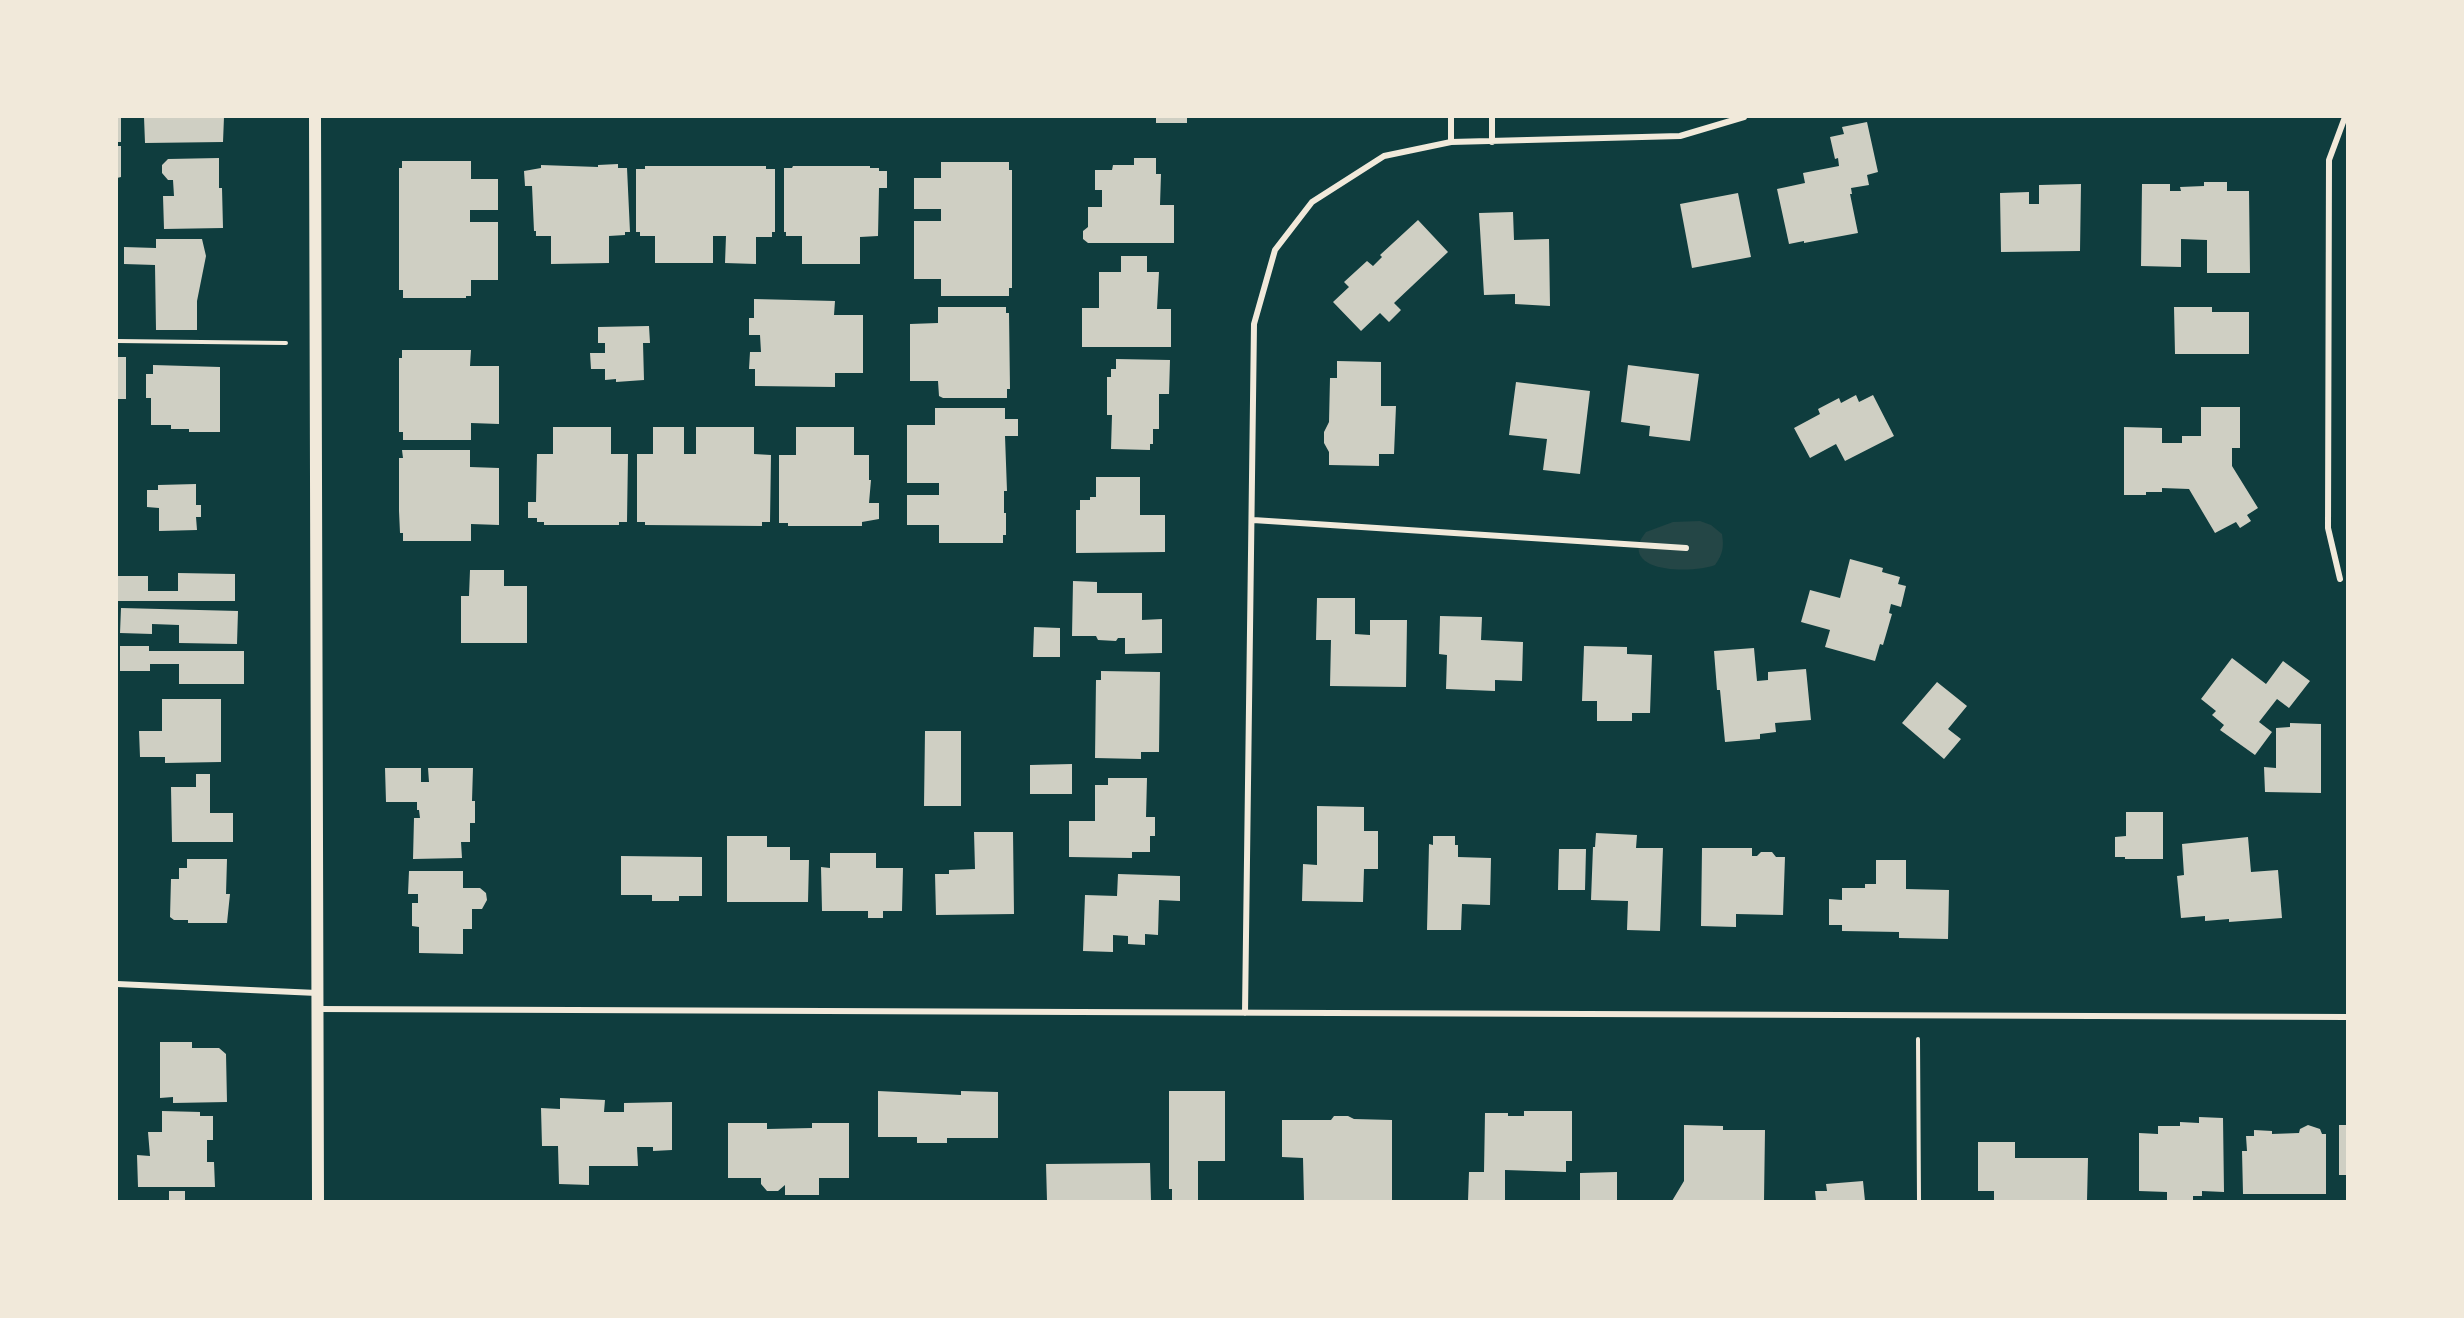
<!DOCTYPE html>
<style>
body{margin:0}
#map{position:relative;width:2464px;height:1318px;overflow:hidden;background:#0f3d3e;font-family:Karla,sans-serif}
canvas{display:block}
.frame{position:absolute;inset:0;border:118px solid #f1e9da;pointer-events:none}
</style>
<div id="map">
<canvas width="2464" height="1318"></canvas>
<div class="frame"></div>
</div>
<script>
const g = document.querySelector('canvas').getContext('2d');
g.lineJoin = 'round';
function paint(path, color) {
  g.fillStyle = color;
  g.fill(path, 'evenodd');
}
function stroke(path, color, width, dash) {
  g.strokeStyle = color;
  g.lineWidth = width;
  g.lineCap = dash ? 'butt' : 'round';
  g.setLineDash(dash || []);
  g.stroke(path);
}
paint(new Path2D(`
 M 1700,521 L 1711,525 L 1722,534 C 1724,547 1723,554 1715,565 C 1699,572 1632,575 1639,544 C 1640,540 1643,536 1646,532 L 1673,522 Z`), '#244646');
paint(new Path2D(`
 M 117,117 L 121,117 L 121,142 L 117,142 Z
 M 144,117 L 224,117 L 223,142 L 145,143 Z
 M 1156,117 L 1187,117 L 1187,123 L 1156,123 Z
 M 1867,122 L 1878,172 L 1867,175 L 1869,185 L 1851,188 L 1852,194 L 1850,194 L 1858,233 L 1804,243 L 1804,241 L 1789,244 L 1777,189 L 1805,183 L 1803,173 L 1839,166 L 1838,158 L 1835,159 L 1830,137 L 1844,134 L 1842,127 Z
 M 117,146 L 121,146 L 121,177 L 117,178 Z
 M 219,158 L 219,188 L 222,188 L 223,228 L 164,229 L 163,196 L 174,196 L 173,180 L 168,180 L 162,173 L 162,165 L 168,159 Z
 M 1134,158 L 1156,158 L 1156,174 L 1161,174 L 1160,205 L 1174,205 L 1174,243 L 1088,243 L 1083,239 L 1083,231 L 1088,227 L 1088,207 L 1102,207 L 1102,190 L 1095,190 L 1095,170 L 1112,170 L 1113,165 L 1134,165 Z
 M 402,161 L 471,161 L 471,179 L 498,179 L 498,210 L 470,210 L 470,222 L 498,222 L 498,280 L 471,280 L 471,296 L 466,296 L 466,298 L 403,298 L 403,290 L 399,290 L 399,168 L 402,168 Z
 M 941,162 L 1009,162 L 1009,170 L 1012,170 L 1012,288 L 1009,288 L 1009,296 L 941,296 L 941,279 L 914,279 L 914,221 L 941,221 L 941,209 L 914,209 L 914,178 L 941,178 Z
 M 618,164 L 618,168 L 627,168 L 630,232 L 625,232 L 625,235 L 609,236 L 609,263 L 551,264 L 551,236 L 536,236 L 536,231 L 534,231 L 532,186 L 525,186 L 524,171 L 541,168 L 541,165 L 598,167 L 598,165 Z
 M 645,166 L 766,166 L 766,169 L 775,169 L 775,232 L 772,232 L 772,237 L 756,237 L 756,264 L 725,263 L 726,236 L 713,236 L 713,263 L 655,263 L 655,236 L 640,236 L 640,232 L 636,232 L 636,169 L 645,169 Z
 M 793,166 L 870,166 L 870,168 L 879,168 L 879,171 L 887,171 L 887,188 L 879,188 L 878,236 L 860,237 L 860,264 L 802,264 L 802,236 L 786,236 L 786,232 L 784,232 L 784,168 L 792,168 Z
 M 2204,182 L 2227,182 L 2227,191 L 2249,191 L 2250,273 L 2207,273 L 2207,240 L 2181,239 L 2181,267 L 2141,266 L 2142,184 L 2170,184 L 2170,191 L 2181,191 L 2180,187 L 2204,186 Z
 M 2081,184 L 2080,251 L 2001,252 L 2000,193 L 2029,192 L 2029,204 L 2039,204 L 2039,185 Z
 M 1738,193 L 1751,257 L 1692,268 L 1680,204 Z
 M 1513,212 L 1514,240 L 1549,239 L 1550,306 L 1515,304 L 1515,294 L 1484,295 L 1479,213 Z
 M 1418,220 L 1448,252 L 1394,303 L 1401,310 L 1389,322 L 1380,313 L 1361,331 L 1333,302 L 1349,287 L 1344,282 L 1367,261 L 1373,266 L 1382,257 L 1380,255 Z
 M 156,239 L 202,239 L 206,256 L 197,301 L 197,330 L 156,330 L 155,265 L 124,264 L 124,247 L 156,248 Z
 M 1121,256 L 1147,256 L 1147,272 L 1159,272 L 1157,309 L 1171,309 L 1171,347 L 1082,347 L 1082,308 L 1099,308 L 1099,272 L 1121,272 Z
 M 754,299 L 835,301 L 834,315 L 863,315 L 863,373 L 835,373 L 835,387 L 755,386 L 755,369 L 749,369 L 750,352 L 761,352 L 760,335 L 749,335 L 749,318 L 754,318 Z
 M 938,307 L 1006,307 L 1006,313 L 1009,313 L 1010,389 L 1007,389 L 1007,398 L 943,398 L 939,396 L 938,381 L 910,381 L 910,324 L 938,323 Z
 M 2174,307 L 2212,307 L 2212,312 L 2249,312 L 2249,354 L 2175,354 Z
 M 649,326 L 650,343 L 643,343 L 644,380 L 616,382 L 616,379 L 605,380 L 605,369 L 591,369 L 590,353 L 605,353 L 605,343 L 598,343 L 598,327 Z
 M 402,350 L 471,350 L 470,366 L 499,366 L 499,424 L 471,423 L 471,440 L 403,440 L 403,432 L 399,432 L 399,358 L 402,358 Z
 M 117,357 L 126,357 L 126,399 L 117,399 Z
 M 1116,359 L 1170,360 L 1169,394 L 1159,394 L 1159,429 L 1153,429 L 1153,444 L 1150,444 L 1150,450 L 1111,449 L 1112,415 L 1107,415 L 1107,377 L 1111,377 L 1111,369 L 1116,369 Z
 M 1337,361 L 1381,362 L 1381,406 L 1396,406 L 1394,454 L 1379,454 L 1379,466 L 1329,465 L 1329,452 L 1324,443 L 1324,432 L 1329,422 L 1330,378 L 1337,378 Z
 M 153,365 L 220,367 L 220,432 L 189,432 L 189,429 L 171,429 L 171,425 L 151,425 L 151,398 L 146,398 L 146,374 L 153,374 Z
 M 1628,365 L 1699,374 L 1690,441 L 1649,436 L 1650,426 L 1621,422 Z
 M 1516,382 L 1590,391 L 1580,474 L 1543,470 L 1547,439 L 1509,435 Z
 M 1856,395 L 1859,402 L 1873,395 L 1894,436 L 1845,461 L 1836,444 L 1810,458 L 1794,428 L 1820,414 L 1818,409 L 1839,398 L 1841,403 Z
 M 2201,407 L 2240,407 L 2240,448 L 2232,448 L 2232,466 L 2258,508 L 2247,515 L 2251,521 L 2240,528 L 2236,522 L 2215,533 L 2189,489 L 2162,488 L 2162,492 L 2146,492 L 2146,495 L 2124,495 L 2124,427 L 2162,428 L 2162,443 L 2182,443 L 2182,436 L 2201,436 Z
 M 935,408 L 1005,408 L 1005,419 L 1018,419 L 1018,436 L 1005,436 L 1007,491 L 1004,491 L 1004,513 L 1006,513 L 1006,535 L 1003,535 L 1003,543 L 939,543 L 939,525 L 907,525 L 907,495 L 939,495 L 939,483 L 907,483 L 907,425 L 935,425 Z
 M 553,427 L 611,427 L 611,454 L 628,454 L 627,522 L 619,522 L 619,525 L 544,525 L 544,522 L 537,522 L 537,518 L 528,518 L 528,502 L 536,502 L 537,454 L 553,454 Z
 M 653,427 L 684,427 L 684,454 L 696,454 L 696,427 L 754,427 L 754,454 L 771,455 L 770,522 L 762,522 L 762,526 L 645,525 L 645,522 L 637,522 L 637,454 L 653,454 Z
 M 796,427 L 854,427 L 854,455 L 869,455 L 869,480 L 871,480 L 869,503 L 879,503 L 879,519 L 862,522 L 862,526 L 788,526 L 788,523 L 779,523 L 779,455 L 796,455 Z
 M 402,450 L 470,450 L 470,467 L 499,468 L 499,525 L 471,524 L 471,541 L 403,541 L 403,533 L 400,533 L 399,511 L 399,458 L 403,458 Z
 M 1096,477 L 1140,477 L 1140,515 L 1165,515 L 1165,552 L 1076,553 L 1076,510 L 1080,510 L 1080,500 L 1090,500 L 1090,497 L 1096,497 Z
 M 196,484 L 196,505 L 201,505 L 201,517 L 196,517 L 197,530 L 159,531 L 159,508 L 147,507 L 147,490 L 158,490 L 158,485 Z
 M 1850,559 L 1883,568 L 1882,572 L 1900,577 L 1898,584 L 1906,586 L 1901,607 L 1891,604 L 1889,613 L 1892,614 L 1883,645 L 1880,644 L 1875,661 L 1825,647 L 1830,630 L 1801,622 L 1810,590 L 1840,598 Z
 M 470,570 L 504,570 L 504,586 L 527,586 L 527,643 L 461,643 L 461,596 L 469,596 Z
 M 178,573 L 235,574 L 235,601 L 117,601 L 118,576 L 148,576 L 148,591 L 178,591 Z
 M 1073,581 L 1097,582 L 1097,593 L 1142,593 L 1142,620 L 1162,619 L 1162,653 L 1125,654 L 1125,638 L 1118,638 L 1116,641 L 1098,640 L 1096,636 L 1072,636 Z
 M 1317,598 L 1355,598 L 1355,634 L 1370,635 L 1370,620 L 1407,620 L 1406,687 L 1330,686 L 1331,640 L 1316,640 Z
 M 121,608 L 238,611 L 237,644 L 179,643 L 179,625 L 152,624 L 152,634 L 120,633 Z
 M 1440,616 L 1482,617 L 1481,640 L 1523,642 L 1522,681 L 1495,680 L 1495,691 L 1446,689 L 1447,655 L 1439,654 Z
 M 1034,627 L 1060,628 L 1060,657 L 1033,657 Z
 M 120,646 L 149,646 L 149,651 L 244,651 L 244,684 L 179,684 L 179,664 L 150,664 L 150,671 L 120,671 Z
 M 1584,646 L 1627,647 L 1627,654 L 1652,655 L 1650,713 L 1632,713 L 1632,721 L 1597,721 L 1597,701 L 1582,701 Z
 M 1754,648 L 1757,681 L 1768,680 L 1768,672 L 1806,669 L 1811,720 L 1775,723 L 1776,732 L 1760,734 L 1760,739 L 1725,742 L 1720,690 L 1717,690 L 1714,651 Z
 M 2232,658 L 2266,684 L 2283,661 L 2310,681 L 2289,708 L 2277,699 L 2259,722 L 2272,732 L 2255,755 L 2220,730 L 2224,725 L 2212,715 L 2216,711 L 2201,699 Z
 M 1101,671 L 1160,672 L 1159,752 L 1141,752 L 1141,759 L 1095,758 L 1096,680 L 1101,680 Z
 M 1937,682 L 1967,706 L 1948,729 L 1961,739 L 1944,759 L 1902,723 Z
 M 162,699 L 221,699 L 221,762 L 165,763 L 165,757 L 140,757 L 139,731 L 162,731 Z
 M 2290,723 L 2321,724 L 2321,793 L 2265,792 L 2264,767 L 2276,768 L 2276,728 L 2290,727 Z
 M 925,731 L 961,731 L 961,806 L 924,806 Z
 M 1072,764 L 1072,794 L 1030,794 L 1030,765 Z
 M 385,768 L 421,768 L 421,782 L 429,782 L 428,768 L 473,768 L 472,801 L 475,801 L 475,823 L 470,823 L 470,842 L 461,842 L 462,858 L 413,859 L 414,818 L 420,818 L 419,810 L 417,810 L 417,802 L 386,802 Z
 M 196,774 L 210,774 L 210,813 L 233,813 L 233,842 L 172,842 L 171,787 L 196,787 Z
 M 1108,778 L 1147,778 L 1146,817 L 1155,817 L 1155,836 L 1150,836 L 1150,852 L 1132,852 L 1132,858 L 1069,857 L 1069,821 L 1095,821 L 1095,785 L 1108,785 Z
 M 1317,806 L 1364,807 L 1364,831 L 1378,831 L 1378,869 L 1364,869 L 1363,902 L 1302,901 L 1303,864 L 1317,865 Z
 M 2126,812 L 2163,812 L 2163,859 L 2125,859 L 2125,857 L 2115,857 L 2115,837 L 2126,836 Z
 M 974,832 L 1013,832 L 1014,914 L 936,915 L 935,874 L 949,874 L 949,870 L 975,869 Z
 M 1596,833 L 1637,835 L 1636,848 L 1663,848 L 1660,931 L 1627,930 L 1628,901 L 1591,900 L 1593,847 L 1595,847 Z
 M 727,836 L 767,836 L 767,847 L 790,847 L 790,860 L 809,860 L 808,902 L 727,902 Z
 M 1433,836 L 1455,836 L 1455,845 L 1458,845 L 1458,857 L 1491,858 L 1490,905 L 1462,904 L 1461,930 L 1427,930 L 1429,844 L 1433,845 Z
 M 2248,837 L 2251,872 L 2278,870 L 2282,918 L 2229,922 L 2229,919 L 2205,921 L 2205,916 L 2181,918 L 2177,876 L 2184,875 L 2182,844 Z
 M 1702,848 L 1752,848 L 1752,856 L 1757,856 L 1761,852 L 1772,852 L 1776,857 L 1785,857 L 1783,915 L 1736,914 L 1736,927 L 1701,926 Z
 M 1559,849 L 1586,849 L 1585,890 L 1558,890 Z
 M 830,853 L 876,853 L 876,868 L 903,868 L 902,911 L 883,911 L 883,918 L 868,918 L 868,911 L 822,911 L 821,867 L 830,868 Z
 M 621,856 L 702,857 L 702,896 L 679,896 L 679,901 L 652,901 L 652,895 L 621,895 Z
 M 187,859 L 227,859 L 226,894 L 230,894 L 227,923 L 188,923 L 188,920 L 174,920 L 170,917 L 171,879 L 179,879 L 179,868 L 187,868 Z
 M 1876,860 L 1906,860 L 1906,889 L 1949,890 L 1948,939 L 1899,938 L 1899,932 L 1842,931 L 1842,925 L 1829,925 L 1829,899 L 1842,900 L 1842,888 L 1865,888 L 1865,884 L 1876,884 Z
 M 409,871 L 463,871 L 463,888 L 480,888 L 486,893 L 487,900 L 482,909 L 472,909 L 472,929 L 463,929 L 463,954 L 419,953 L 419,927 L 412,926 L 412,903 L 418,903 L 418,894 L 408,894 Z
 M 1118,874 L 1180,876 L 1180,901 L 1159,900 L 1158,935 L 1145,934 L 1145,945 L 1128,944 L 1128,936 L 1113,935 L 1113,952 L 1083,951 L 1085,895 L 1117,896 Z
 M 160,1042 L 192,1042 L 192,1048 L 219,1048 L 226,1054 L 227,1102 L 173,1103 L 173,1097 L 160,1098 Z
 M 878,1091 L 961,1095 L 961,1091 L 998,1092 L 998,1138 L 947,1138 L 947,1143 L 917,1143 L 917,1137 L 878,1137 Z
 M 1169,1091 L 1225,1091 L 1225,1161 L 1198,1161 L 1198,1200 L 1172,1200 L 1172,1189 L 1169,1189 Z
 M 560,1098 L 605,1100 L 604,1112 L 624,1112 L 624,1103 L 672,1102 L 672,1150 L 653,1151 L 653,1147 L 637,1147 L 638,1166 L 589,1166 L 589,1185 L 559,1184 L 558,1146 L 542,1146 L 541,1108 L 560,1109 Z
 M 162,1111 L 200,1112 L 200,1116 L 213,1116 L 213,1140 L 207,1140 L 207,1162 L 214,1162 L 215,1187 L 138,1187 L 137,1155 L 150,1156 L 148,1132 L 162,1132 Z
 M 1524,1111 L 1572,1111 L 1572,1161 L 1566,1161 L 1566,1172 L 1505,1170 L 1505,1201 L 1468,1201 L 1469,1172 L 1484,1172 L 1485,1113 L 1508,1113 L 1508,1116 L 1524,1116 Z
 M 1334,1116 L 1348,1116 L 1354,1119 L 1392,1120 L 1392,1201 L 1304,1201 L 1303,1158 L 1282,1157 L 1282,1120 L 1331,1120 Z
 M 2199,1117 L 2223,1118 L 2224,1192 L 2202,1191 L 2202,1196 L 2193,1196 L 2193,1201 L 2182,1201 L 2167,1200 L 2167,1192 L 2139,1191 L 2139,1133 L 2158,1134 L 2158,1126 L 2180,1126 L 2180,1122 L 2199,1123 Z
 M 728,1123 L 767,1123 L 767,1129 L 812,1128 L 812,1123 L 849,1123 L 849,1178 L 819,1178 L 819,1195 L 785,1195 L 785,1185 L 778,1191 L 767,1191 L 761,1184 L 761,1178 L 728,1178 Z
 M 1684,1125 L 1723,1126 L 1723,1130 L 1765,1130 L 1764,1201 L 1672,1201 L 1684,1181 Z
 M 2308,1125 L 2320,1129 L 2322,1134 L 2326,1134 L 2326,1194 L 2243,1194 L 2242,1151 L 2247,1151 L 2246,1136 L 2254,1136 L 2254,1130 L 2272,1131 L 2272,1134 L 2299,1133 L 2300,1129 Z
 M 2339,1125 L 2347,1125 L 2347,1175 L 2339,1175 Z
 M 1978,1142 L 2015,1142 L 2015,1158 L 2088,1158 L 2087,1201 L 1994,1201 L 1994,1191 L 1978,1191 Z
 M 1150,1163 L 1151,1201 L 1047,1201 L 1046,1164 Z
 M 1617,1172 L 1617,1201 L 1580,1201 L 1580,1173 Z
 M 1863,1181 L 1865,1201 L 1816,1201 L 1815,1191 L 1827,1191 L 1826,1184 Z
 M 169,1191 L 185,1191 L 185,1201 L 169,1201 Z`), '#cfcfc3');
stroke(new Path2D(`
 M 117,341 L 286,343
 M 1918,1039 L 1919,1201`), '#f1e9da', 4);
stroke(new Path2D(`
 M 1451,117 L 1451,142
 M 1492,117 L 1492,142
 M 1253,520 L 1686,548
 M 2340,579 L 2328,528 L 2329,160 L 2345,117
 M 117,984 L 317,993
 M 318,1009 L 2347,1017
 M 1245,1013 L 1254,324 L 1275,250 L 1312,202 L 1384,156 L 1451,142 L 1680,136 L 1744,117`), '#f1e9da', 6);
stroke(new Path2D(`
 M 315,117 L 318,1201`), '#f1e9da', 12);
</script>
